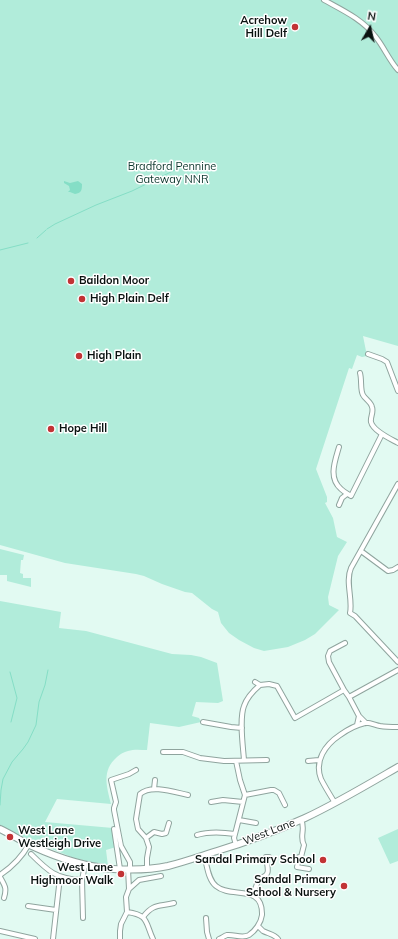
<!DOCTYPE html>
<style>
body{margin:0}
#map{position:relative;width:398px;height:939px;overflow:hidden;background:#e2faf2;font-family:Mulish,sans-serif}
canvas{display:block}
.north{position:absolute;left:350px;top:8px;width:40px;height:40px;-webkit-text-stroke:3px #fff;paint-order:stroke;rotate:9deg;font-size:11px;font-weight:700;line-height:16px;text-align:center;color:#0a1210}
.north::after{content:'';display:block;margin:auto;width:14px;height:18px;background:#0a1210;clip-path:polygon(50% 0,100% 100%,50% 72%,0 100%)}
</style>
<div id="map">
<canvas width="398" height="939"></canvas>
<div class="north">N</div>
</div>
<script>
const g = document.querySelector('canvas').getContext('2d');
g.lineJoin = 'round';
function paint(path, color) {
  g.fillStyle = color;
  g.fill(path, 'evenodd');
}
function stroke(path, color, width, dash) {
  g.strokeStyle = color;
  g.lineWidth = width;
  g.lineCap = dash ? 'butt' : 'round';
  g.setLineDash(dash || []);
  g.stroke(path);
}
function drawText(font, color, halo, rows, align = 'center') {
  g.font = font + ' Mulish,sans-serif';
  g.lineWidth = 3;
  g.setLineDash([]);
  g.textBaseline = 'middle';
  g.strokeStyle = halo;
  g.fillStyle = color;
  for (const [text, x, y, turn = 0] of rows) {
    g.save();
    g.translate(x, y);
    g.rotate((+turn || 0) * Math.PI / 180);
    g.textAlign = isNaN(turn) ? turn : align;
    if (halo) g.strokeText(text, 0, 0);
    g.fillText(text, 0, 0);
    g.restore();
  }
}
paint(new Path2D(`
 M 0,0 L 398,0 L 398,346 L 363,336 L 367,356 L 362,357 L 357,355 L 352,369 L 349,368 L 316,469 L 327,497 L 327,502 L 325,503 L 333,518 L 337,537 L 347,542 L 338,556 L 328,597 L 329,605 L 339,610 L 315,634 L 305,640 L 288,647 L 264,651 L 254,648 L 239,640 L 229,633 L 221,623 L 218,612 L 212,609 L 192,593 L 185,592 L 162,584 L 144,576 L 136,574 L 65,563 L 0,545 Z
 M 0,549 L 24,555 L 23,560 L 21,560 L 20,573 L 23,574 L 23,578 L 31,578 L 31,587 L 7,581 L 7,575 L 0,575 Z
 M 0,601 L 61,612 L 59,628 L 86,631 L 172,654 L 191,655 L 201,657 L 217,663 L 223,701 L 218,703 L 196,702 L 192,716 L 199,718 L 201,722 L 179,727 L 150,723 L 147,750 C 141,750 134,749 128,751 C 124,752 120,754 117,757 C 101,771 107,787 111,804 L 57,799 L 45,822 L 113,828 L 116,847 L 106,850 L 108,866 L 74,858 L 20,836 L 0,825 Z
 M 398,829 L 398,861 L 390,864 L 378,838 Z`), '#b1ecda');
paint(new Path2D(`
 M 64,181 L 70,183 L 78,181 L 82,184 C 82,191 81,193 75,194 L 70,192 L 68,192 L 70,190 L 69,186 L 64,183 Z`), '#85dec6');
stroke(new Path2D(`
 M 47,229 L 55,224 L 96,205 L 132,191 L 179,168
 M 37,238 L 46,230
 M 0,250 L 28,243
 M 10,672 L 17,698 L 11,722
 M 0,805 L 1,790 L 3,779 L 12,762 L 23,749 L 28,742 L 36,725 L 39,702 L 45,685 L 48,670`), '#85dec6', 1);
const street = new Path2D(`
 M 324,0 C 342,10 362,19 375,36 C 384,47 389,60 398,70
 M 368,354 L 382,359 L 387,362 L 398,391
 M 360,373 C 362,380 360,390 363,395 C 365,399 371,402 372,407 C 374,412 370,417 371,422 C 373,431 391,439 398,443
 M 339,447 C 335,461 328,478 341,489 C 344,492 348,494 351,496 L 382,434
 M 398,484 L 351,568 C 345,582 353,599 350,613 L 355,616 L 398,662
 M 339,505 L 342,498 L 347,494
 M 361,551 L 388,571 L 393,570 L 398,567
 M 255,682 L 260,685 L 269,684 L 277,686 L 295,718 L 344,690 L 349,697 L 398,670
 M 344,690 L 329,662 L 328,656 L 330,651 L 345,643
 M 349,697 L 359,716
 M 203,722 L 231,727 L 242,728
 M 357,725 L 359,716 L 366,723
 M 163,752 L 183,752 L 200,758 L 224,761 L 267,760
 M 244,760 C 243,746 239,719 244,706 C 247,697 253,691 260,685
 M 308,761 L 319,760
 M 154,789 L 155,780
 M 245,795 L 271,790 L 274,790 L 279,793 L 285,805
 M 211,802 L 223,800 L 243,802
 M 335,803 C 330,795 325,787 321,779 C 314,761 325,745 340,735 C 347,730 356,725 365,723 C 369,722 375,725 380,726 C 386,727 392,727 398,727
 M 239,820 L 256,823
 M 301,820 C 306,828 299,837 304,845 L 301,857 L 299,857 L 297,867 L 309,869
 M 114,829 L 120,869
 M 197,835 C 210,831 222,832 235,834
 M 146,838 L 154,832 L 162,834 L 166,833 L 169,823
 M 236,845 L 234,838 L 245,795 L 240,780 L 236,761
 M 31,854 C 48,871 56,879 82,880 L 85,865
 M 204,855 C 207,865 208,880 216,886 C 231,899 263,883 262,915 C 261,923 255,931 249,935 C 242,939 234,934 227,935 C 224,936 222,938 219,939
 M 130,869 L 130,862 L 121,846 L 114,810 L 114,808 L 116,802 L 111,780 L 129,774 L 136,770
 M 147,869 L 147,858 L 149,847 L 146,838 L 138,829 L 136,819 L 140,794 C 151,784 174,792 188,795
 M 0,875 C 12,867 22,857 29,844
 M 0,877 C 5,886 7,888 4,898
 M 82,880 L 83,918
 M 129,889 L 139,880 L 161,876
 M 253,895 L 258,881 L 260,878 C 272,875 267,867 266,857 L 269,857
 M 28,906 L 56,910
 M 127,912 C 149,915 145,922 153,939
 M 143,917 C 154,903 159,907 174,903
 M 206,918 L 207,932 L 209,939
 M 258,926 C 259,927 262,930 263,931 C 269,934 274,934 278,939
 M 0,931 L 35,939
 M 53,939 L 60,877
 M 120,939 L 120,931 L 121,924 L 127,912 L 126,897 L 129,889 L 128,869`);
const secondary = new Path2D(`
 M 0,829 C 11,834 21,841 32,846 C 56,857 86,867 113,869 C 131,870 150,870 168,866 C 184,862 201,856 217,851 C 247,842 276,831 305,818 C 337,803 367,785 398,767`);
stroke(street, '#8fa49e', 6);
stroke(secondary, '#8fa49e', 8);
stroke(street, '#fff', 4);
stroke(secondary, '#fff', 6);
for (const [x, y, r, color] of [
 [295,27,4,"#c23335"],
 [71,281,4,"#c23335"],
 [82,299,4,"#c23335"],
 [79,356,4,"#c23335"],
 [51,429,4,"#c23335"],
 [10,837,4,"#c23335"],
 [323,860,4,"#c23335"],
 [121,874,4,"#c23335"],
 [344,886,4,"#c23335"]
]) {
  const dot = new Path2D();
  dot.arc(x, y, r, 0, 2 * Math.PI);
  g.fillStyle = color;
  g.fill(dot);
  stroke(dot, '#fff', 1.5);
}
drawText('bold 11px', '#0a1210', '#fff', [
 ["Acrehow",287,21,"right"],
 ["Hill Delf",287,34,"right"],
 ["Baildon Moor",79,281],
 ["High Plain Delf",90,299],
 ["High Plain",87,356],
 ["Hope Hill",59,429],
 ["West Lane",18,831],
 ["Westleigh Drive",18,844],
 ["Sandal Primary School",315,860,"right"],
 ["West Lane",113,868,"right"],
 ["Highmoor Walk",113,881,"right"],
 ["Sandal Primary",336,880,"right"],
 ["School & Nursery",336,893,"right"]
], 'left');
drawText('11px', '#0c372d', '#fff', [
 ["Bradford Pennine",172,167],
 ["Gateway NNR",172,180]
]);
drawText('11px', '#0a1210', '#fff', [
 ["West Lane",269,832,-21]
]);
</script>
